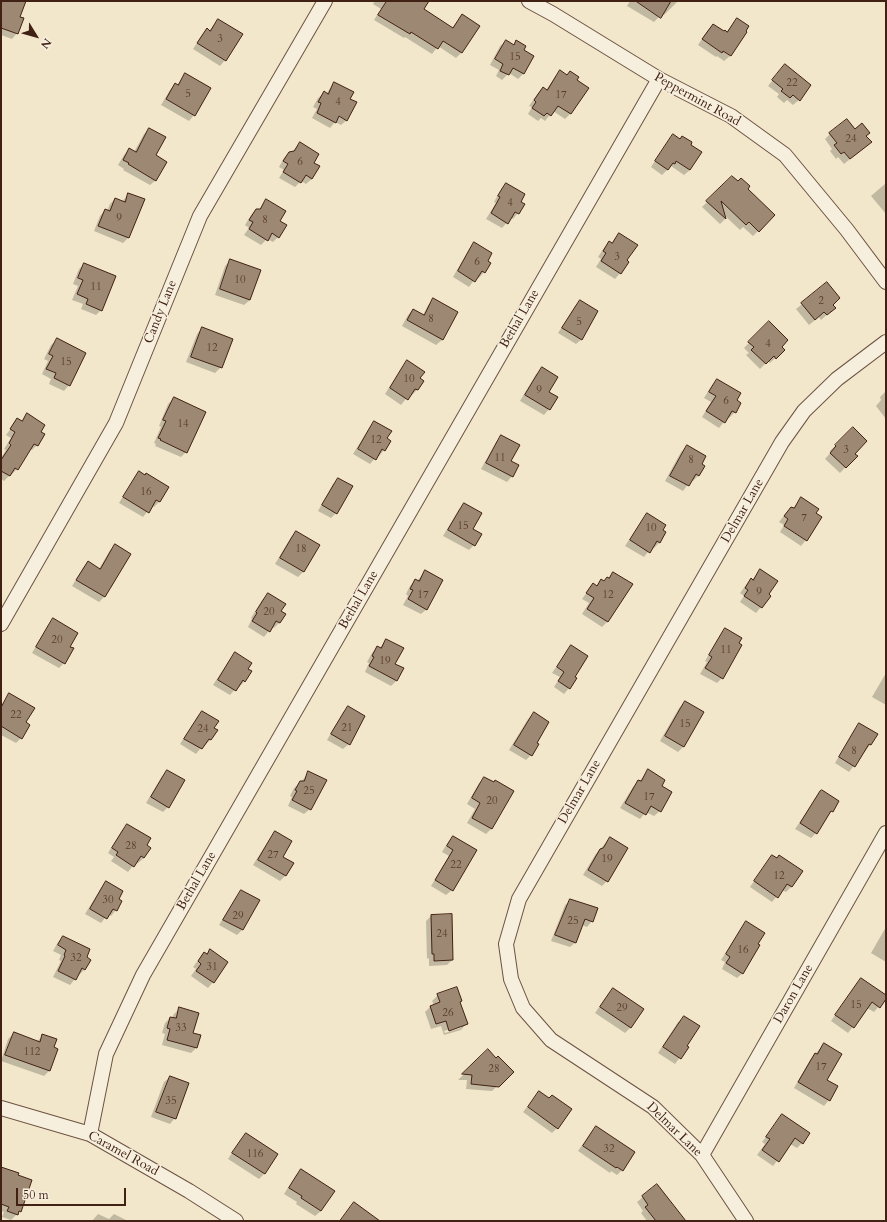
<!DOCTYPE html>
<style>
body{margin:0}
#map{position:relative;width:887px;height:1222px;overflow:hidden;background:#f2e7cb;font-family:Cardo,serif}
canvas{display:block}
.frame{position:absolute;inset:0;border:2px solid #412114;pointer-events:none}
.north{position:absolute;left:16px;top:16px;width:40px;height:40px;-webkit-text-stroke:3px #f7efdd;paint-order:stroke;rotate:127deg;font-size:11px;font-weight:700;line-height:16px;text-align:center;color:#412114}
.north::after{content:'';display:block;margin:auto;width:14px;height:18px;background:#412114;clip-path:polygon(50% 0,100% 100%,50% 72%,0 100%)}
.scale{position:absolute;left:16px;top:1188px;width:110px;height:18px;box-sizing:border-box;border:2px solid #412114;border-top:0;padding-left:5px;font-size:12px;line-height:14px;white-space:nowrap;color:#412114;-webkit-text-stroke:3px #f7efdd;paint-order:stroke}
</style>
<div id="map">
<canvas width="887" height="1222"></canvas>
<div class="frame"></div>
<div class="north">N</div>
<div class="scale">50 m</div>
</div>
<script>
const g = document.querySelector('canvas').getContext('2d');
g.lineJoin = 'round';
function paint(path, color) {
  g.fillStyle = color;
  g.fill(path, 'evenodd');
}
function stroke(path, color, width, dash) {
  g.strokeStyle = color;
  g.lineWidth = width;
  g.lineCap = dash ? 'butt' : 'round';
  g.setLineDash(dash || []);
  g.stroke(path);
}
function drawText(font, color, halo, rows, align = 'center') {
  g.font = font + ' Cardo,serif';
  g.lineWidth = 3;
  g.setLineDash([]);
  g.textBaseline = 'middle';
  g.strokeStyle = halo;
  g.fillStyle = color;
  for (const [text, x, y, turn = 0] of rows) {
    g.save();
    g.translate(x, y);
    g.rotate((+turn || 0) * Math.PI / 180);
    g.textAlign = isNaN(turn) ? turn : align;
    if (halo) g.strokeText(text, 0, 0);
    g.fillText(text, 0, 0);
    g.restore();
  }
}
paint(new Path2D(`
 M 1,1 L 16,1 L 19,17 L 17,33 L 12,39 L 1,35 Z
 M 375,1 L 426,1 L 423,10 L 452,28 L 462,15 L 478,26 L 461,53 L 456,58 L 438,46 L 432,54 L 405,37 L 404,38 L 374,20 L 381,9 L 373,4 Z
 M 630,1 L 678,1 L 664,15 L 662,14 L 654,22 L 627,6 Z
 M 218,20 L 225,60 L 220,66 L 193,49 L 202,35 L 207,30 L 209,31 Z
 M 738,20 L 746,32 L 730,56 L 724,61 L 717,56 L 716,57 L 698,45 L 708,30 L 713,25 L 726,32 Z
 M 506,41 L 513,45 L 516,42 L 522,50 L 523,74 L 518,79 L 509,73 L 502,80 L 496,76 L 499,70 L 490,65 L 500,46 Z
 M 780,71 L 799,100 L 793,105 L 787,100 L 784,103 L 777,97 L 779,94 L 768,86 Z
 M 560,72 L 576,80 L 570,114 L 565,119 L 553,111 L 545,121 L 541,118 L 538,121 L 528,114 L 532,107 L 529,106 L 538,93 L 543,88 L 546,90 L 555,77 Z
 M 185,75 L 194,115 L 189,121 L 161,105 L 170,90 L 175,84 L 177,85 Z
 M 334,83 L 349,99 L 347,120 L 341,125 L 335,122 L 330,128 L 312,118 L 317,109 L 313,107 L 318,98 L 324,93 L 326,94 Z
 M 149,129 L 156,180 L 150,185 L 123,170 L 124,169 L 118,165 L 124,155 L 130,149 L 134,152 L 144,134 Z
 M 855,131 L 865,136 L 865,147 L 844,164 L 838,157 L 836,159 L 830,151 L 832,149 L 825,139 L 830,134 Z
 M 673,136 L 690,170 L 684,175 L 671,166 L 662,175 L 651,167 L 668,141 Z
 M 300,143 L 313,163 L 319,167 L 312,179 L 306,184 L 301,181 L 295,187 L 279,178 L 284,170 L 279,167 L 284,158 L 289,153 L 292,152 Z
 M 732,177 L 746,189 L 758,231 L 753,236 L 743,227 L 740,230 L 723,214 L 725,219 L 720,224 L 702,207 Z
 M 886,183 L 886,214 L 871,196 Z
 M 506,184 L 520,202 L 518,213 L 513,219 L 511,218 L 502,228 L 486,219 L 496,203 L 494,202 L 501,189 Z
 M 128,194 L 129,237 L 123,243 L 94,231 L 100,216 L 105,210 L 107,211 L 110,204 L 115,199 L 122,202 Z
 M 266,201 L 279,221 L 278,237 L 273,242 L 267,239 L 261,245 L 244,235 L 249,228 L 245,225 L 251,215 L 256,210 L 259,210 Z
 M 619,234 L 626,261 L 620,273 L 615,279 L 596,267 L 601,259 L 598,257 L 604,248 L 609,243 L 611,244 Z
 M 474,243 L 487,261 L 484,272 L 479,278 L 477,276 L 469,287 L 453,277 L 469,249 Z
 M 231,260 L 250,300 L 244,305 L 215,295 L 225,266 Z
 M 85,264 L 101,310 L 96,315 L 81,309 L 83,304 L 72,300 L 78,286 L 73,284 L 79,269 Z
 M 827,284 L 832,305 L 829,313 L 821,320 L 819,317 L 809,325 L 796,309 Z
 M 434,300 L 457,312 L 442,340 L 436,345 L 402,326 L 408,315 L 413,310 L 423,315 L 428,305 Z
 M 580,301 L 582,339 L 576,344 L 558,333 L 575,306 Z
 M 769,322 L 780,347 L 784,350 L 770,363 L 768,361 L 760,369 L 746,355 L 749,353 L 744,348 Z
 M 202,328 L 221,367 L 215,373 L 186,362 L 197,334 Z
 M 57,340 L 69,385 L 64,391 L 49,384 L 51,379 L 42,374 L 48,361 L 44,359 L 51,345 Z
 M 408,361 L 419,378 L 417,390 L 412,395 L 410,394 L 401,405 L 385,394 L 402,367 Z
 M 542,369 L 548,393 L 549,409 L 544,415 L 520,401 L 536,374 Z
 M 717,380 L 736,400 L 735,412 L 729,418 L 728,417 L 719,428 L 702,417 L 711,402 L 704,398 L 712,385 Z
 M 886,391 L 886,419 L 876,406 L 881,400 L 880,397 Z
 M 174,398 L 186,452 L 181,457 L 155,446 L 156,444 L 154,443 L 161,427 L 159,426 L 168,404 Z
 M 28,414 L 37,445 L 32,450 L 30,449 L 17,469 L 12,474 L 11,474 L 4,481 L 1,479 L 1,458 L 6,450 L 4,449 L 11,438 L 6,435 L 18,419 L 21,422 Z
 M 374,422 L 386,439 L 384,450 L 379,456 L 378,455 L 370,464 L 353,454 L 369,428 Z
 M 853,428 L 854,454 L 856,456 L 840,473 L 825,459 L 831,452 L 830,451 Z
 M 502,436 L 510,462 L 517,466 L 512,476 L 507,482 L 481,469 L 496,442 Z
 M 687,446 L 700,465 L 699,475 L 693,481 L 691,480 L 683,491 L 665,481 L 681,452 Z
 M 139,472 L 168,487 L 159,502 L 154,507 L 152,506 L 143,517 L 119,503 L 134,478 Z
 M 338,479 L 336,513 L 331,518 L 318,511 L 333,484 Z
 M 801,499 L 806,540 L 801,546 L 780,532 L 784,525 L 779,522 L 786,513 L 791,508 L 793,509 Z
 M 464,504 L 472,529 L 474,545 L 469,550 L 443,536 L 459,509 Z
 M 647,515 L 665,533 L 659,543 L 654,548 L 652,547 L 644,557 L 625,546 L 642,520 Z
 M 296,532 L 318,545 L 303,572 L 298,577 L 275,564 L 291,537 Z
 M 116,545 L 130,554 L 104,597 L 99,602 L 72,586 L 83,568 L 88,563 L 99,569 L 110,550 Z
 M 761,570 L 768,594 L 770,596 L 756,613 L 740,602 L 744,596 L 740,593 L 746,585 L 751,580 L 752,580 Z
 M 425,572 L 427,609 L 421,614 L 403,605 L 408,596 L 406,594 L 410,586 L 416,580 L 417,581 Z
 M 613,573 L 631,585 L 607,622 L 602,627 L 582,614 L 589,603 L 582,599 L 593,584 L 596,586 L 601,581 L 603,582 L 608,579 Z
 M 268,594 L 280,611 L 284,614 L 279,623 L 274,628 L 272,627 L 264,637 L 248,627 L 252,619 L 251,618 L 262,600 Z
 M 53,620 L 69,647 L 64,663 L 59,668 L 32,653 L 48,625 Z
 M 725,629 L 722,678 L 717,683 L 700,674 L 707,662 L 705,661 L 720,635 Z
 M 386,640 L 394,664 L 402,669 L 396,681 L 391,686 L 365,672 L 369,663 L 367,662 L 372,653 L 377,647 L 379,649 Z
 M 571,647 L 573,677 L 569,688 L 564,694 L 554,687 L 560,677 L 552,673 L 566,652 Z
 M 235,654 L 247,669 L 245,681 L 239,687 L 238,686 L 230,695 L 213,685 L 230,659 Z
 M 886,673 L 886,705 L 872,697 Z
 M 10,694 L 25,722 L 21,738 L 16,743 L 1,735 L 1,705 Z
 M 685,702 L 684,746 L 678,752 L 660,741 L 679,708 Z
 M 348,707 L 349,744 L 343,749 L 327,740 L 343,712 Z
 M 202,712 L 213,729 L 216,731 L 210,740 L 205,745 L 204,744 L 196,754 L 180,744 L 197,717 Z
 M 534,714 L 535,743 L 531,755 L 526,760 L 509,750 L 528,719 Z
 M 860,725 L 870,745 L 849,772 L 835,763 L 854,730 Z
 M 167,771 L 168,807 L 163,812 L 146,803 L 162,776 Z
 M 648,771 L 660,786 L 660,811 L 654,816 L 646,812 L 640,819 L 620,808 L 633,787 L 639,782 Z
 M 309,772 L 310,809 L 304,814 L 288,806 L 292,797 L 290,796 L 294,788 L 301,782 Z
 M 485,778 L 493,783 L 495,781 L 513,791 L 491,829 L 486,834 L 467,823 L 475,809 L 467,804 L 479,783 Z
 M 817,797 L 832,811 L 826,817 L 816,833 L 811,838 L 795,829 Z
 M 127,825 L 145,845 L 150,848 L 144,858 L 138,863 L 136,862 L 128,872 L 111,861 L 114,857 L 108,853 L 122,830 Z
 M 275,832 L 285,876 L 280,881 L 253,865 L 270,838 Z
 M 453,837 L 475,850 L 452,890 L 446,895 L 431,886 L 449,856 L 442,852 L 448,842 Z
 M 610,838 L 607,881 L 602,886 L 583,875 L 595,855 Z
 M 773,856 L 801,872 L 791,887 L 786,892 L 782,890 L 772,902 L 750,887 L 767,862 Z
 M 106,882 L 117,899 L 116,910 L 111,916 L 108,914 L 101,923 L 85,914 L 101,888 Z
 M 241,892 L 258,901 L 242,930 L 237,935 L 219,925 L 236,897 Z
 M 571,900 L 592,921 L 587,927 L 582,925 L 576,942 L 570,947 L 551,941 L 565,905 Z
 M 431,916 L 452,960 L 447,965 L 429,966 L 429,958 L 427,959 L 426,921 Z
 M 746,923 L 757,945 L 743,973 L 737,978 L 722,969 L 725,962 L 721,960 L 741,928 Z
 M 886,927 L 886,962 L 871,953 Z
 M 63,937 L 85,958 L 85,969 L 79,975 L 78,974 L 75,979 L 70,985 L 53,977 L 61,961 L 59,960 L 61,955 L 53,951 L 58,942 Z
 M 210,950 L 213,982 L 208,988 L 191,976 L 196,969 L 193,967 L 199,959 L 204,954 L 206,955 Z
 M 861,979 L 886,996 L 886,998 L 874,1012 L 867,1008 L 848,1033 L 831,1021 L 856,984 Z
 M 613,989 L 643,1009 L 630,1028 L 625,1033 L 595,1013 L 608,994 Z
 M 438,995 L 459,1003 L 466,1024 L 461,1030 L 444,1035 L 441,1026 L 431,1029 L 425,1012 L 430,1007 L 434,1005 L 432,1001 ZM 461,1026 L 461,1028 L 445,1033 L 444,1031 Z
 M 179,1009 L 192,1033 L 200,1036 L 196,1048 L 191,1053 L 162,1045 L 165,1034 L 162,1033 L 165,1023 L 170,1018 L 172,1018 L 174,1014 Z
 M 684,1017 L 685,1046 L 687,1048 L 675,1064 L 658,1053 L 678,1022 Z
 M 14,1033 L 37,1041 L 43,1036 L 53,1048 L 57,1049 L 49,1071 L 44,1076 L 1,1061 L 8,1039 Z
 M 824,1044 L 826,1080 L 829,1100 L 824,1106 L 794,1088 L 810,1060 Z
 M 488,1051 L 496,1059 L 512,1072 L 492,1091 L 466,1089 L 467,1080 L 458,1080 Z
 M 170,1077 L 175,1118 L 170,1124 L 151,1117 L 164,1082 Z
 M 539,1092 L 557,1128 L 552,1133 L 523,1112 Z
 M 783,1115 L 802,1143 L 797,1148 L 790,1144 L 773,1166 L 757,1155 L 765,1144 L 762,1142 Z
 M 597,1127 L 622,1170 L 617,1175 L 611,1171 L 610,1173 L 578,1151 L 591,1132 Z
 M 246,1134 L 277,1154 L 264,1174 L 259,1179 L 228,1159 L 240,1140 Z
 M 1,1168 L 20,1211 L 11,1220 L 2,1217 L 4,1212 L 1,1211 Z
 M 301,1170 L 333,1191 L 321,1211 L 315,1216 L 296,1204 L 297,1202 L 284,1194 L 296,1175 Z
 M 657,1185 L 683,1221 L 647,1221 L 641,1213 L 643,1211 L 637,1202 Z
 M 98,1214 L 109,1219 L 114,1214 L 128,1221 L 92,1221 Z`), '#0003');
const building = new Path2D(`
 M 1,1 L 26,1 L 20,17 L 24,18 L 18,34 L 1,28 Z
 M 387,1 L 429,1 L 424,9 L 453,28 L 462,14 L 480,26 L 462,53 L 443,41 L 438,49 L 411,32 L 410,34 L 378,15 Z
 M 636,1 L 671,1 L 661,18 Z
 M 737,18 L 749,26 L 746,31 L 747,32 L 731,56 L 723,51 L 722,53 L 702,39 L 713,24 L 724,31 L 725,30 L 727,32 Z
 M 218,19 L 243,34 L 226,61 L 197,43 L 207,28 L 210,31 Z
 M 506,40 L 514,45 L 516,40 L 526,46 L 524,50 L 534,56 L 524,74 L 513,68 L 509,75 L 500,71 L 503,64 L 495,59 Z
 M 785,64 L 811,85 L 800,101 L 793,95 L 790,98 L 781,91 L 783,89 L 772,80 Z
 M 560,70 L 567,75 L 570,71 L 579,77 L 577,80 L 589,88 L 571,114 L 558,106 L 551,116 L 547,113 L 544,116 L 532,108 L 536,102 L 534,100 L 543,87 L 547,90 Z
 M 185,73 L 211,88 L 195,116 L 166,99 L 175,83 L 178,85 Z
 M 334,82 L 354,92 L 350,99 L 357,102 L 347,121 L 339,116 L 336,123 L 317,113 L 321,103 L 318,102 L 324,91 L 328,94 Z
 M 847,119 L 855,129 L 862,123 L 870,133 L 866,136 L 872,142 L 850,159 L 844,152 L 841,154 L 834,145 L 837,143 L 829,133 Z
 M 149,128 L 166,137 L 156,155 L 167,162 L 156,181 L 128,164 L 129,163 L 123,160 L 129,148 L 136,152 Z
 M 673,134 L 680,139 L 682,136 L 692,142 L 691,145 L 702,152 L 690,170 L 676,161 L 675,164 L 673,163 L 668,170 L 655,161 Z
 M 300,142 L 319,154 L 314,163 L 320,166 L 312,179 L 306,175 L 301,183 L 283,172 L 288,164 L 283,161 L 289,152 L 294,151 Z
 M 732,176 L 738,181 L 741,178 L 750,186 L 748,189 L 775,215 L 759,232 L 749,222 L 746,225 L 721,201 L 726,219 L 706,201 Z
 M 506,183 L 525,194 L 521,202 L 525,204 L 519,214 L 515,212 L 508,224 L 491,213 L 500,197 L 498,196 Z
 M 128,193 L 145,199 L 129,238 L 98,226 L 105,209 L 110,211 L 115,198 L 125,202 Z
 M 266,199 L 286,211 L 280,221 L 287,225 L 279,238 L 272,233 L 268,241 L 249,229 L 253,222 L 249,220 L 256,209 L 260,209 Z
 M 619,233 L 638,245 L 627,260 L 629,262 L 621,274 L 601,261 L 606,253 L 603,251 L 609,241 L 612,243 Z
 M 474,242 L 492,253 L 488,261 L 491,263 L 485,273 L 482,271 L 475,282 L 458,271 Z
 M 230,259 L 261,270 L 250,300 L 220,289 Z
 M 84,263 L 116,276 L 102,311 L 86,304 L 88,299 L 77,294 L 83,280 L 78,278 Z
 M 827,282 L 840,298 L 833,305 L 836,308 L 827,315 L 824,312 L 815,320 L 801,303 Z
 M 433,298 L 458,312 L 443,340 L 407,320 L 413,309 L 424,315 Z
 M 580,300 L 598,311 L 582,340 L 562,328 Z
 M 769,321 L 788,340 L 782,347 L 785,350 L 776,359 L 774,356 L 766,364 L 751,350 L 754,347 L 748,342 Z
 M 202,327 L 233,339 L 222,368 L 191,357 Z
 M 57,338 L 86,353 L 70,386 L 54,378 L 56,373 L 46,369 L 53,356 L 49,354 Z
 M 407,360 L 425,372 L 420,378 L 424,381 L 418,390 L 415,389 L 408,400 L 390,388 Z
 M 542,367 L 558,377 L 549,392 L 558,397 L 550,410 L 525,395 Z
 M 717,379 L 741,393 L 737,400 L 741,403 L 736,413 L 732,411 L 725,423 L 706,411 L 716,396 L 709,392 Z
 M 174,397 L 206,412 L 187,453 L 160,440 L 161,439 L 158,438 L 166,421 L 163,420 Z
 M 27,413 L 45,425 L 41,432 L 45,434 L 38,446 L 34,444 L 18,470 L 15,468 L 10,476 L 1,471 L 1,460 L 11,445 L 9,443 L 15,432 L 10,429 L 17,418 L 22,421 Z
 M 374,421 L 392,431 L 387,438 L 391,441 L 385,451 L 382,449 L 376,460 L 358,449 Z
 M 853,427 L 867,441 L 855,454 L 858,456 L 846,468 L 830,453 L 836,446 L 835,445 Z
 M 501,435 L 520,445 L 511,461 L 519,465 L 513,477 L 486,463 Z
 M 687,445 L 706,456 L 702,464 L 705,466 L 699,476 L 696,474 L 689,486 L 670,476 Z
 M 139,471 L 145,475 L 146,473 L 169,487 L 160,502 L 156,500 L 149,513 L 123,497 Z
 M 338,478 L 353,486 L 337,514 L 322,505 Z
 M 801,497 L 819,509 L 816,513 L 822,517 L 807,541 L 784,526 L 788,519 L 784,516 L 791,507 L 794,508 Z
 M 464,503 L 482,513 L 473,529 L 482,534 L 475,546 L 448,530 Z
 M 647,513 L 666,525 L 663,530 L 666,532 L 660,543 L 657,541 L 650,553 L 630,540 Z
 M 296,531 L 320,545 L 304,572 L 280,558 Z
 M 115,544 L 131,554 L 105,597 L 76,580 L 88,561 L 100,569 Z
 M 760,569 L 778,581 L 769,594 L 771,596 L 762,608 L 744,596 L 748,590 L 745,588 L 751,578 L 753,580 Z
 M 425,570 L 443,580 L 427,610 L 408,599 L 413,590 L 410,589 L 415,579 L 419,581 Z
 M 613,572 L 633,584 L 608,622 L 587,609 L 594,598 L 586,593 L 593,583 L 597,586 L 601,579 L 604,581 L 607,577 L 609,578 Z
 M 268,593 L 286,604 L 281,611 L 286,614 L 280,623 L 276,621 L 270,632 L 252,621 L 257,613 L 256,612 Z
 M 53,618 L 78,633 L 70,647 L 74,648 L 65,664 L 36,647 Z
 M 725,628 L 742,638 L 739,643 L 742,645 L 723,679 L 705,668 L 712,657 L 709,655 Z
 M 386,639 L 404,648 L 395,664 L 404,668 L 397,681 L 369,666 L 374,657 L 372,656 L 377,646 L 381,648 Z
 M 571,645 L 588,656 L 575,677 L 577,678 L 570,689 L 558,681 L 564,672 L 557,667 Z
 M 235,652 L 252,663 L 248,669 L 252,671 L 245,682 L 243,680 L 236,691 L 218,680 Z
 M 9,693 L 35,708 L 26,722 L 30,725 L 22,739 L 1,726 L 1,708 Z
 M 685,701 L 704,712 L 684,747 L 665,736 Z
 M 348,706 L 365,716 L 350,745 L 331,734 Z
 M 202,711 L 219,721 L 214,728 L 218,730 L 211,740 L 209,739 L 202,749 L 184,739 Z
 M 534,712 L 549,722 L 537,743 L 539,744 L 532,756 L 514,745 Z
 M 859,723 L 878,734 L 871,745 L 869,744 L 855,767 L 839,757 Z
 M 648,769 L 665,780 L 662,786 L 672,792 L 661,812 L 651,806 L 646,815 L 625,803 L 638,780 L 641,781 Z
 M 167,770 L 185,780 L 169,808 L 151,797 Z
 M 308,771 L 327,780 L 311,810 L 292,800 L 297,791 L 295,790 L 300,781 L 304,781 Z
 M 484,777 L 494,782 L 495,780 L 514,791 L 492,829 L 472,818 L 480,803 L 472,798 Z
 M 822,790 L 839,801 L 833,812 L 831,811 L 817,834 L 800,823 L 820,791 Z
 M 127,824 L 151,838 L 147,845 L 151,848 L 144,858 L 141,856 L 134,867 L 116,855 L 118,852 L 112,848 Z
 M 275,831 L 292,841 L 283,857 L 294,863 L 286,876 L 258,860 Z
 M 453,836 L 477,850 L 453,891 L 435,880 L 453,850 L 447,846 Z
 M 610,837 L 628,848 L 608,882 L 588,870 L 600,849 L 603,848 Z
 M 772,855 L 777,858 L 779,855 L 803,871 L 792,887 L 787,884 L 778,898 L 754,881 Z
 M 106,881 L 123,891 L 119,899 L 122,901 L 117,911 L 113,909 L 107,919 L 90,909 Z
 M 241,890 L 260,900 L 243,930 L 223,920 Z
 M 570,899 L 598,908 L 593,922 L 585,919 L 576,943 L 555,935 Z
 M 452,914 L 453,960 L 434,961 L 434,954 L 432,954 L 431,915 Z
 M 746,921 L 765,933 L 758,944 L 760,945 L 743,974 L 726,963 L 730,957 L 726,954 Z
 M 63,936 L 90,949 L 87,957 L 91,960 L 85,970 L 82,968 L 76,980 L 58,971 L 65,956 L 64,955 L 66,950 L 58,945 Z
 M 210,949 L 228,962 L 214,983 L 196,971 L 201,964 L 198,961 L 204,952 L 207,954 Z
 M 861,978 L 886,995 L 886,999 L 880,1008 L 872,1002 L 854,1028 L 835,1015 Z
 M 457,987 L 462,1001 L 460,1002 L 468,1024 L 449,1031 L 446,1021 L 436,1024 L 430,1006 L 440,1002 L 437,994 Z
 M 613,988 L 644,1009 L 631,1028 L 600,1007 Z
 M 179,1007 L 199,1013 L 193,1033 L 201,1035 L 197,1048 L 167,1040 L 170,1029 L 167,1028 L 170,1017 L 176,1018 Z
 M 684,1016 L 700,1026 L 687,1046 L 689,1047 L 681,1059 L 663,1047 Z
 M 14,1032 L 40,1042 L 42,1034 L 57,1039 L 54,1047 L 58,1049 L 50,1071 L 5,1055 Z
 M 824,1043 L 842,1054 L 827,1080 L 838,1086 L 830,1101 L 798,1082 L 815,1053 L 817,1054 Z
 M 488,1049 L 496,1058 L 498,1056 L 514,1072 L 499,1087 L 471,1084 L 472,1075 L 462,1074 Z
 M 170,1076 L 189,1083 L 176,1119 L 156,1112 Z
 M 539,1091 L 549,1098 L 552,1095 L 572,1109 L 558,1129 L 528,1107 Z
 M 782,1114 L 810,1133 L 803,1144 L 795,1138 L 779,1162 L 762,1150 L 770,1139 L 766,1137 Z
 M 596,1126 L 635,1152 L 623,1171 L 617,1167 L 616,1168 L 583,1146 Z
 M 246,1133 L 278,1154 L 265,1174 L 232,1153 Z
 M 1,1167 L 19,1173 L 18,1175 L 32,1180 L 21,1212 L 19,1211 L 18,1215 L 7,1211 L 9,1207 L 1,1204 Z
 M 301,1169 L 335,1191 L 321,1211 L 301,1198 L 302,1196 L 289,1188 Z
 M 657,1184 L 686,1221 L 656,1221 L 645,1207 L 648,1205 L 642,1196 Z
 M 354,1202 L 380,1221 L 340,1221 Z`);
paint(building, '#9d8873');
stroke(building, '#412114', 1);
const minor = new Path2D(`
 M 529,1 L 553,14 L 659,79 L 731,116 L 785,155 L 847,230 L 886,282
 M 1,624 L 116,423 L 200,216 L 325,1
 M 1,1108 L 90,1134 L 189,1191 L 236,1221
 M 90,1134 L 106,1054 L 143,975 L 659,79
 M 702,1155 L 886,833
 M 746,1221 L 702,1155 L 653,1107 L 551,1040 L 523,1008 L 511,979 L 506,944 L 519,899 L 782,442 L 804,411 L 837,379 L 886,342`);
stroke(minor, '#6d5242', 16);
stroke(minor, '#f7efdd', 14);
drawText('11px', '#583b2c', null, [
 ["3",220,39],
 ["15",515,57],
 ["22",792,83],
 ["5",188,94],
 ["17",561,95],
 ["4",338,102],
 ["24",851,139],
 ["6",300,162],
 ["4",510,203],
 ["9",119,218],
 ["8",265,220],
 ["3",617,257],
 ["6",477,262],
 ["10",240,280],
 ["11",96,287],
 ["2",821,301],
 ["8",431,319],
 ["5",579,322],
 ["4",768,344],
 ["12",212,348],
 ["15",66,362],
 ["10",409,379],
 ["9",539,390],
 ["6",726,401],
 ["14",183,424],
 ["12",376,440],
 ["3",846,450],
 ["11",500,458],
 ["8",691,460],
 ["16",146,492],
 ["7",804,518],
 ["15",463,526],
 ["10",651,528],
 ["18",301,549],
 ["9",759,592],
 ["17",423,595],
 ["12",608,595],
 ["20",269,612],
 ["20",57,640],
 ["11",726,650],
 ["19",385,661],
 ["22",16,715],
 ["15",685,724],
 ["21",347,728],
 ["24",203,729],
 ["8",854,751],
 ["25",309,791],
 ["17",649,797],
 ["20",492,801],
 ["28",131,846],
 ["27",273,855],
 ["19",607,859],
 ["22",456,865],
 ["12",779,876],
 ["30",108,900],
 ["29",238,916],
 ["25",573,921],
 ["24",442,934],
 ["16",743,950],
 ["32",76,958],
 ["31",212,967],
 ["15",856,1005],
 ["29",622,1008],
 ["26",448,1013],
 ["33",181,1028],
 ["112",32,1052],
 ["17",821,1067],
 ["28",494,1069],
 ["35",171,1101],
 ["32",609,1149],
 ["116",255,1154]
]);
drawText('13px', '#412114', '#f7efdd', [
 ["Peppermint Road",697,100,29],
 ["Candy Lane",161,312,-68],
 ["Bethal Lane",520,319,-60],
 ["Delmar Lane",743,511,-60],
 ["Bethal Lane",359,600,-60],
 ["Delmar Lane",580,792,-60],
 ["Bethal Lane",197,881,-60],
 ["Daron Lane",794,994,-60],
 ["Delmar Lane",674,1130,44],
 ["Caramel Road",123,1154,29]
]);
</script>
